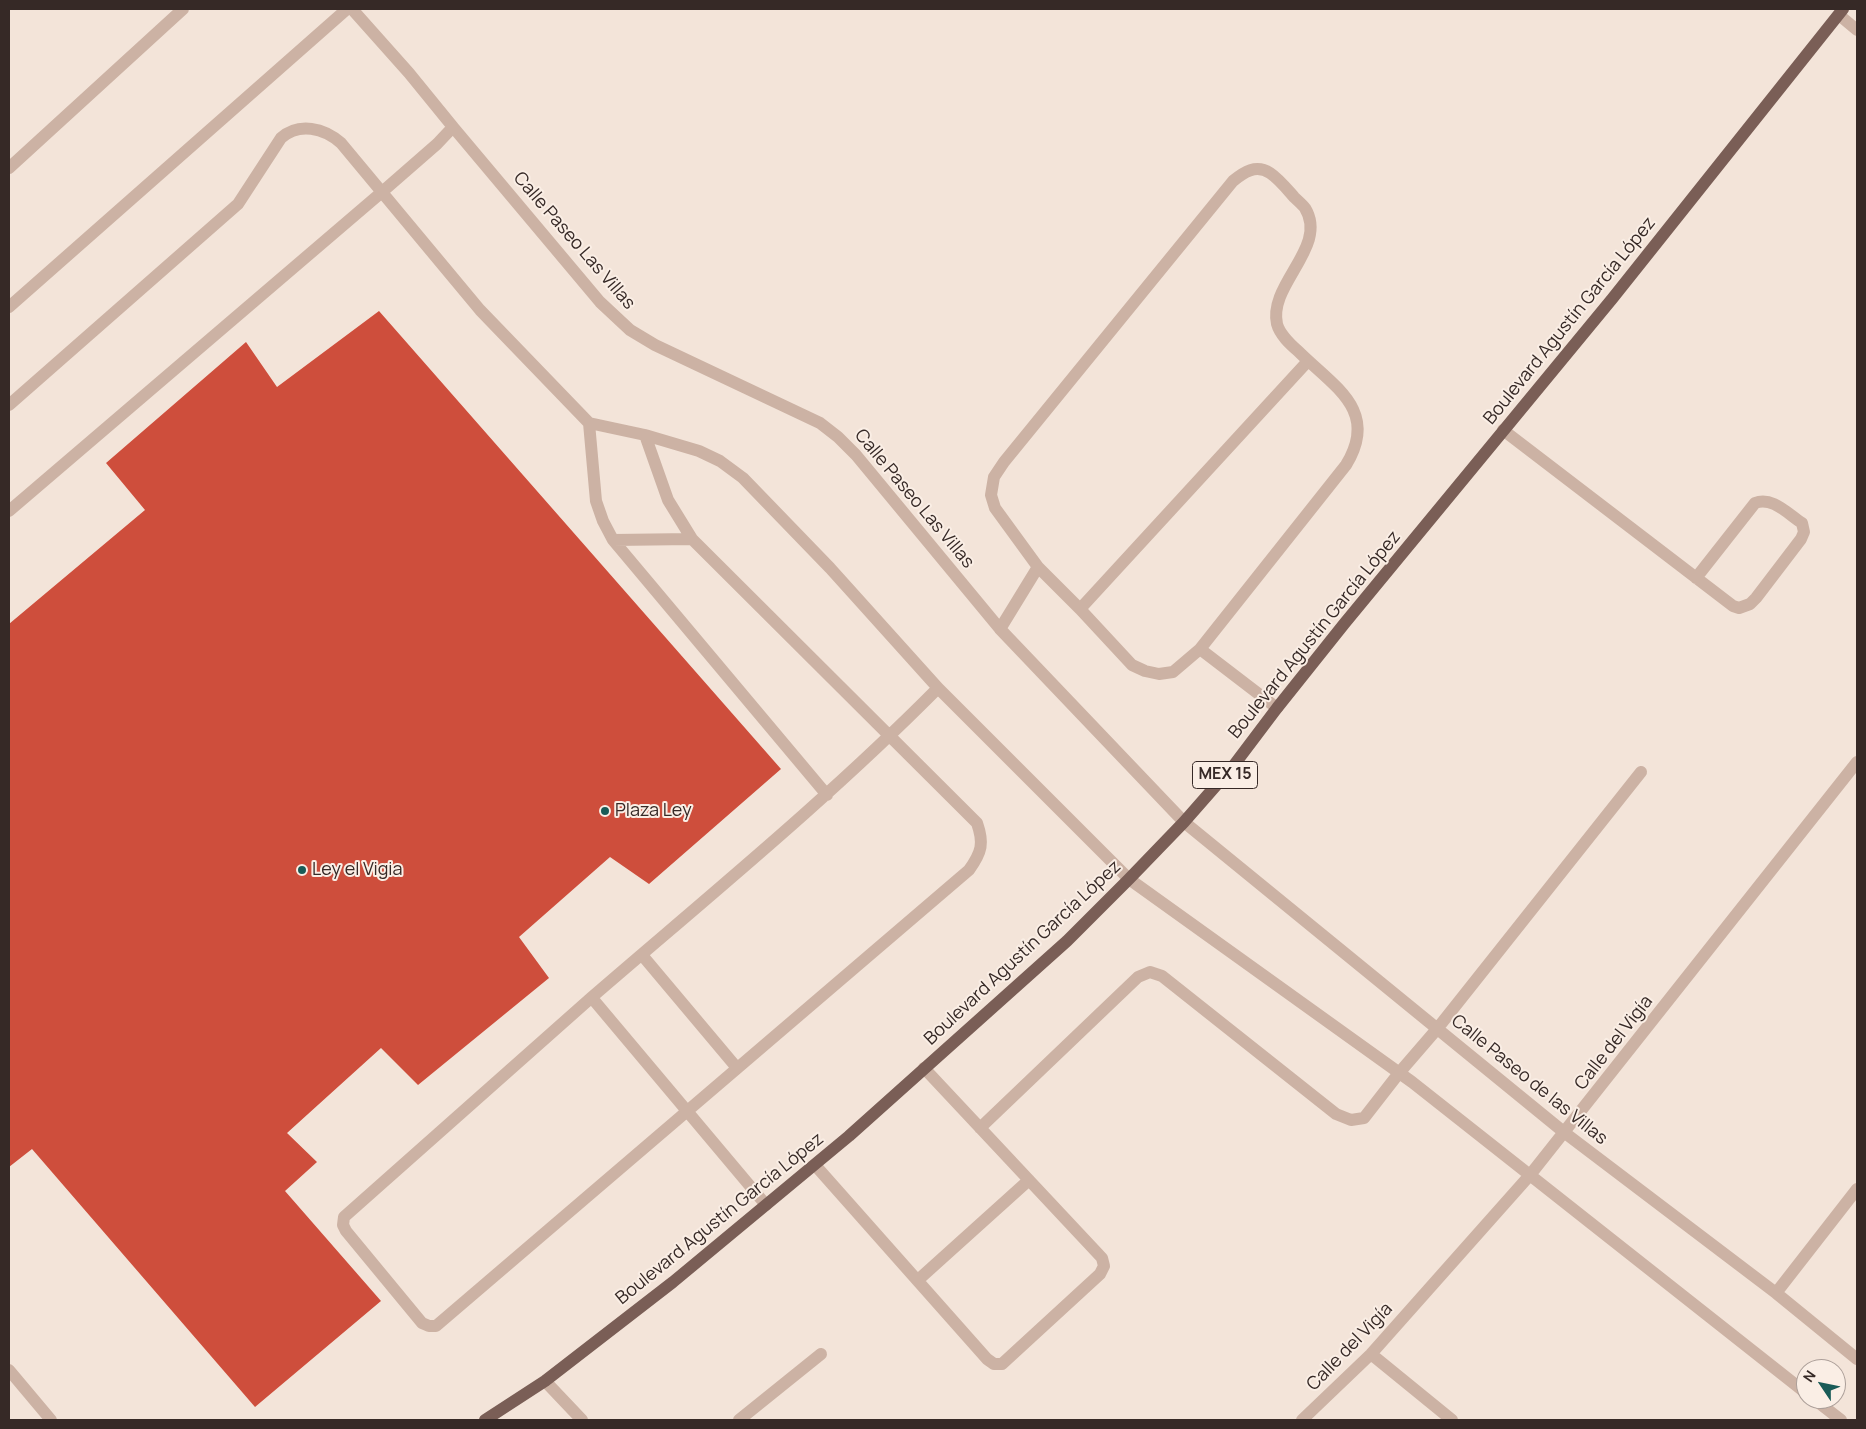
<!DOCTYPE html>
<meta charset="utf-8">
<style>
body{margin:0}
#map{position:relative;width:1866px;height:1429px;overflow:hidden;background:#f3e4d9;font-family:Manrope,sans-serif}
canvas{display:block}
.frame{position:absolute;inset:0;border:10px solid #362926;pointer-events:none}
.north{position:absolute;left:1796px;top:1359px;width:50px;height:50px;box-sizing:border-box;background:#faeee5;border:1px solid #ac9f99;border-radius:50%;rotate:304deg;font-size:14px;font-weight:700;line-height:20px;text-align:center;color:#362926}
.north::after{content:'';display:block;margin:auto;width:18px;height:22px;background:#195b57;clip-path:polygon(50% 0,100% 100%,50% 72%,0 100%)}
</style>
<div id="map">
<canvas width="1866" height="1429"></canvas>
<div class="frame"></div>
<div class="north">N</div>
</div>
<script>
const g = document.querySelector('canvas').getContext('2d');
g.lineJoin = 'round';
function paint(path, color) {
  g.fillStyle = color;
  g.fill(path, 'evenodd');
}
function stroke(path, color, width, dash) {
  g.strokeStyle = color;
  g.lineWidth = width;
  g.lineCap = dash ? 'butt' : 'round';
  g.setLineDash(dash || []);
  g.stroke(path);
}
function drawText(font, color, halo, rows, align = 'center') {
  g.font = font + ' Manrope,sans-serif';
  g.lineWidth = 4;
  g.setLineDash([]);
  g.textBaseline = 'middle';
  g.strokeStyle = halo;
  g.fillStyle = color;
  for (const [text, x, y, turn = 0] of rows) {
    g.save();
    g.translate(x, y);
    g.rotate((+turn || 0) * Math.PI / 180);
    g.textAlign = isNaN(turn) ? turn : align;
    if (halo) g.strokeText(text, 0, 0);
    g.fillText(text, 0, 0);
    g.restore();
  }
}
paint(new Path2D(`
 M 379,311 L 781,769 L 649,884 L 610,857 L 519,937 L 549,978 L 418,1085 L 381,1048 L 287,1133 L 317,1162 L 285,1191 L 381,1301 L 255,1407 L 32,1149 L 9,1167 L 9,624 L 145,510 L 106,463 L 246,342 L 277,387 Z`), '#ce4e3c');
stroke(new Path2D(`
 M 1839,15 L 1857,30
 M 453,127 L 600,302 L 630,330 L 655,345 L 820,423 L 838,437 L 856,455 L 1000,629 L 1184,822 L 1565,1133 L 1776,1293 L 1857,1359
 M 9,168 L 183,9
 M 9,307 L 347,9
 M 9,405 L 238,204 L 281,138 C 299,122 324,128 341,143 L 480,310 L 589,423 L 645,435 L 699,451 L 720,461 L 743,478 L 830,568 L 938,688 C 829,798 709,896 592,997 C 509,1070 427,1144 344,1217 L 343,1225 L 346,1231 L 422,1323 L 429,1326 L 436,1326 L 969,870 C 982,852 984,843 977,823 L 692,539 L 668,500 L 645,435
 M 589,423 L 596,501 L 603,521 L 613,540 L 827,795
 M 1503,430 L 1733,606 L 1739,608 L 1750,604 L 1756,598 L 1801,539 L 1804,532 L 1802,523 C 1788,514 1772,496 1755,503 L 1696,578
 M 9,511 L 382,192 L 437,144 L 453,127 L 409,73 L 352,9
 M 613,540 L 692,539
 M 1038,567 L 1080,609 L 1308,361
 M 1080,609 L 1132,665 L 1145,671 L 1159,674 L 1173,672 L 1200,649
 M 1000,629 L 1038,567 L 995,508 L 991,495 L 994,477 L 1004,462 L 1233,181 C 1244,172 1256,164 1270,173 C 1279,179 1287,189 1294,197 C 1297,200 1302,204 1305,208 C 1329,247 1268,284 1277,324 C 1280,335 1290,344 1298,351 C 1333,386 1380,410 1346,465 L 1200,649 L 1277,708
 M 938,688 L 1129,879 L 1412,1082 L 1806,1393
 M 642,955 L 737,1068
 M 592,998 L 766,1205
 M 980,1128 L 1138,977 L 1150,972 L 1162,976 L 1336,1114 L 1351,1120 L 1364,1118 L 1399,1073 L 1437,1029 L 1641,772
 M 815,1165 L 987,1359 L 994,1364 L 1002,1364 L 1100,1274 L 1104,1266 L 1102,1258 L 924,1068
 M 918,1280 L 1029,1180
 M 1776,1293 L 1857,1189
 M 1371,1354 L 1452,1420
 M 9,1370 L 51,1420
 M 545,1381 L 582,1420
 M 1814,1399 L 1841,1420
 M 739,1420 L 821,1354
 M 1302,1420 L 1371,1354 L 1530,1175 L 1857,762`), '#ccb2a4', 12);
stroke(new Path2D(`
 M 485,1420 L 545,1381 L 673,1282 L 849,1136 L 1067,941 L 1129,879 L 1184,822 L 1234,765 L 1277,708 L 1344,624 L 1612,299 L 1843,9`), '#7a5e56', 12);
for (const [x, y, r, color] of [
 [605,811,5,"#195b57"],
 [302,870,5,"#195b57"]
]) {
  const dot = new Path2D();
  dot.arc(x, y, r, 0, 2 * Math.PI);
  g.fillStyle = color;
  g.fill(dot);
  stroke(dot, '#faeee5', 2);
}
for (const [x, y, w] of [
 [1225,775,65]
]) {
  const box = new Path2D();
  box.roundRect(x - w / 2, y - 13.5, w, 27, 4);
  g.fillStyle = '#faeee5';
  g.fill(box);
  stroke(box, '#362926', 1);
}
drawText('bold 16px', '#362926', null, [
 ["MEX 15",1225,775]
]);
drawText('18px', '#362926', '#faeee5', [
 ["Calle Paseo Las Villas",574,241,49],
 ["Boulevard Agustín García López",1570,321,-51],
 ["Calle Paseo Las Villas",914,499,50],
 ["Boulevard Agustín García López",1315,635,-51],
 ["Boulevard Agustín García López",1023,953,-43],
 ["Calle del Vigía",1614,1043,-52],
 ["Calle Paseo de las Villas",1529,1080,39],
 ["Boulevard Agustín García López",720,1219,-39],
 ["Calle del Vigía",1350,1347,-46]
]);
drawText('18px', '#362926', '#faeee5', [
 ["Plaza Ley",615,811],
 ["Ley el Vigia",312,870]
], 'left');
</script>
